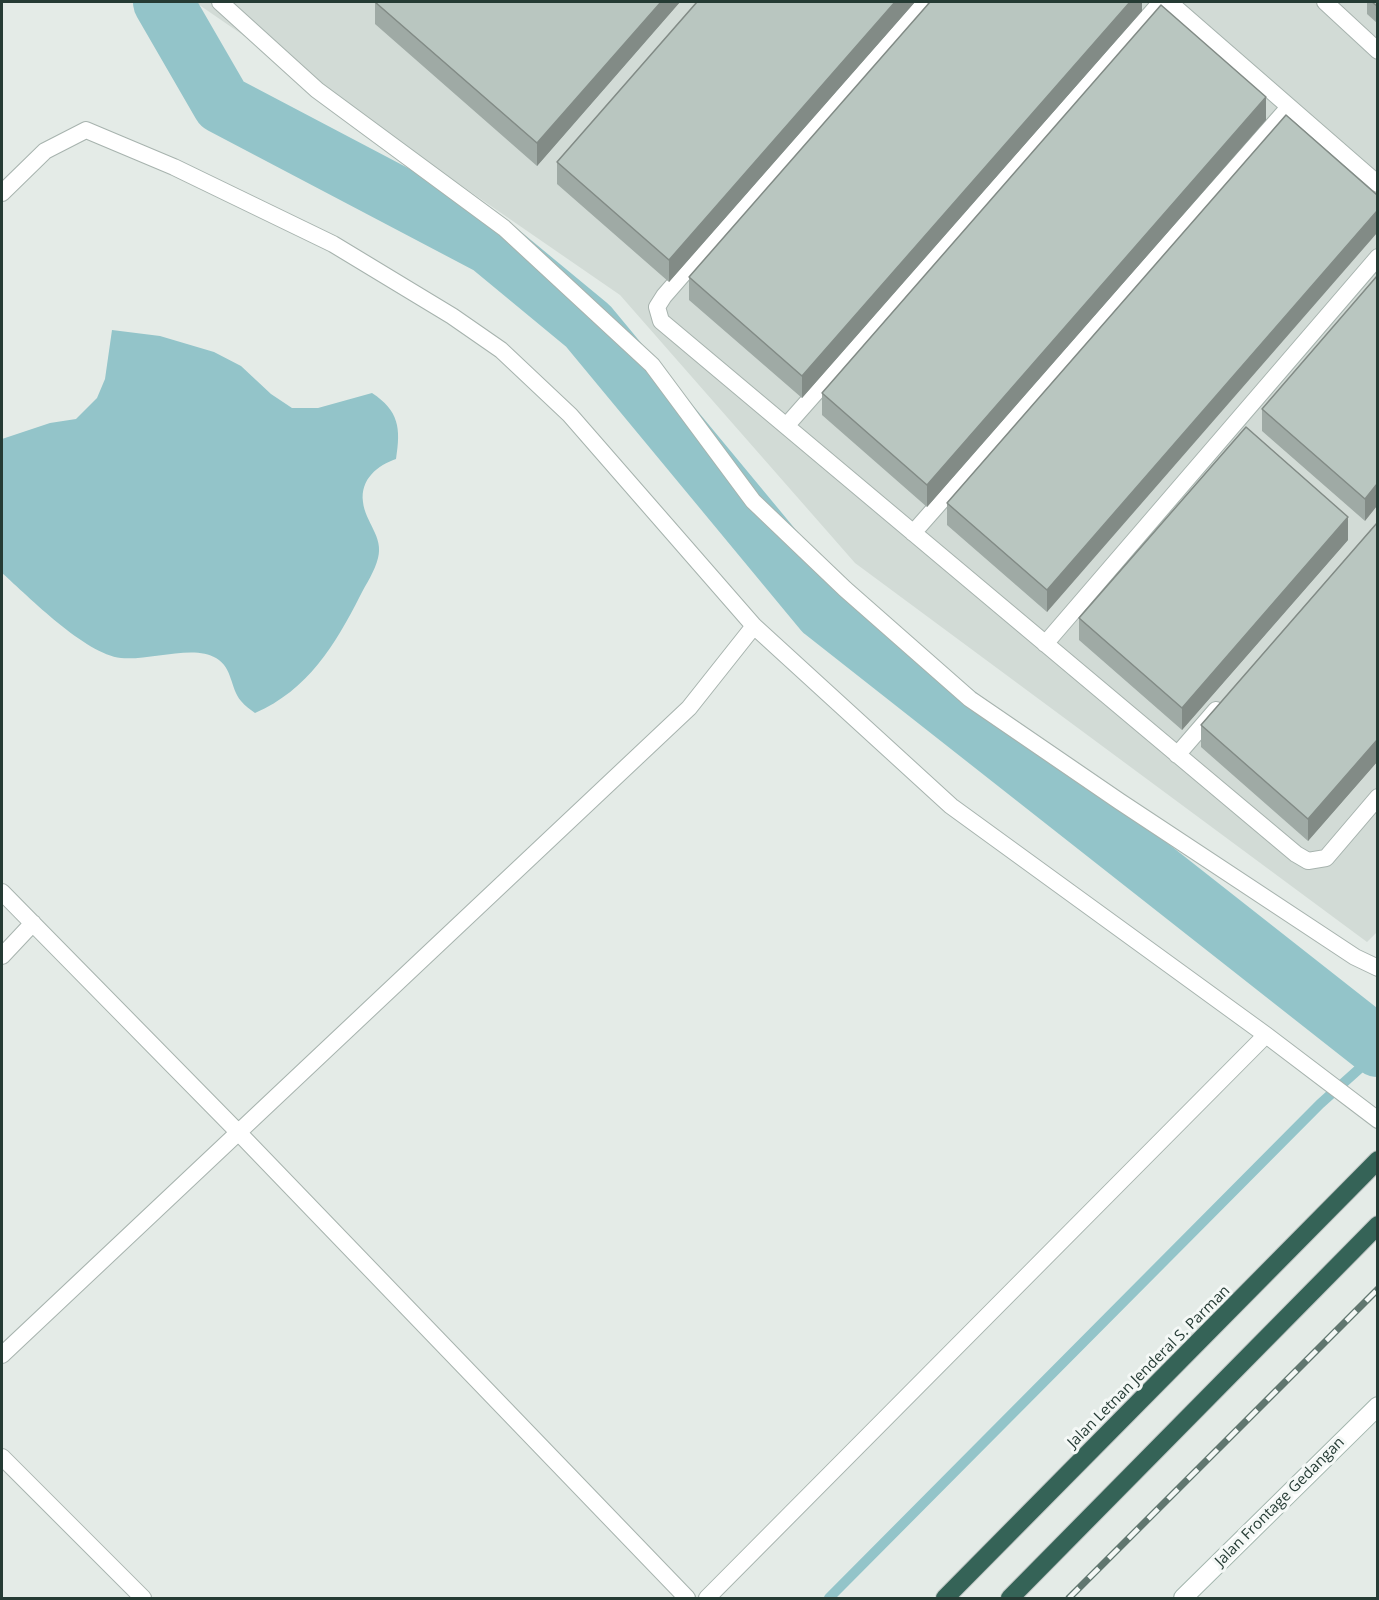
<!DOCTYPE html>
<style>
body{margin:0}
#map{position:relative;width:1379px;height:1600px;overflow:hidden;background:#e4ebe7;font-family:"Open Sans",sans-serif}
canvas{display:block}
.frame{position:absolute;inset:0;border:3px solid #253b34;pointer-events:none}
</style>
<div id="map">
<canvas width="1379" height="1600"></canvas>
<div class="frame"></div>
</div>
<script>
const g = document.querySelector('canvas').getContext('2d');
g.lineJoin = 'round';
function paint(path, color) {
  g.fillStyle = color;
  g.fill(path, 'evenodd');
}
function stroke(path, color, width, dash) {
  g.strokeStyle = color;
  g.lineWidth = width;
  g.lineCap = dash ? 'butt' : 'round';
  g.setLineDash(dash || []);
  g.stroke(path);
}
function drawText(font, color, halo, rows, align = 'center') {
  g.font = font + ' "Open Sans",sans-serif';
  g.lineWidth = 6;
  g.setLineDash([]);
  g.textBaseline = 'middle';
  g.strokeStyle = halo;
  g.fillStyle = color;
  for (const [text, x, y, turn = 0] of rows) {
    g.save();
    g.translate(x, y);
    g.rotate((+turn || 0) * Math.PI / 180);
    g.textAlign = isNaN(turn) ? turn : align;
    if (halo) g.strokeText(text, 0, 0);
    g.fillText(text, 0, 0);
    g.restore();
  }
}
paint(new Path2D(`
 M 195,2 L 1377,2 L 1377,932 L 1367,942 L 855,563 L 620,295 Z`), '#d2dbd6');
paint(new Path2D(`
 M 112,330 L 160,336 L 214,352 L 241,366 L 271,394 L 292,408 L 318,408 L 372,393 C 399,411 401,428 396,459 C 378,465 360,479 363,502 C 365,522 384,537 378,558 C 375,571 366,584 360,596 C 335,645 308,690 255,713 C 250,709 245,706 241,701 C 230,688 233,668 216,658 C 194,644 148,661 121,658 C 85,654 29,597 2,573 L 2,439 L 50,423 L 76,419 L 97,398 L 105,379 Z`), '#93c4c9');
stroke(new Path2D(`
 M 829,1598 L 1320,1104 L 1378,1052`), '#93c4c9', 10);
stroke(new Path2D(`
 M 163,2 L 222,104 L 490,245 L 588,326 L 824,611 L 1378,1047`), '#93c4c9', 60);
const lane = new Path2D(`
 M 220,2 L 317,90 L 504,228 L 652,365 L 753,501 L 845,589 L 970,699 L 1119,801 L 1355,957 L 1378,968
 M 920,2 L 664,296 L 657,307 L 661,321 L 1296,854 L 1308,861 L 1326,858 L 1378,797
 M 1169,2 L 1378,184
 M 1325,2 L 1378,51
 M 2,193 L 45,151 L 86,130 L 174,167 L 333,244 L 452,316 L 501,350 L 570,415 L 754,626 L 951,806 L 1266,1035 L 1378,1120
 M 787,425 L 1161,2
 M 913,533 L 1289,107
 M 1045,644 L 1378,257
 M 1177,755 L 1216,710
 M 2,892 L 238,1132 L 687,1598
 M 2,956 L 33,923
 M 2,1355 L 689,708 L 754,626
 M 2,1457 L 143,1598
 M 707,1598 L 1266,1035`);
const secondary = new Path2D(`
 M 1183,1598 L 1378,1406`);
const highway = new Path2D(`
 M 945,1598 L 1378,1160
 M 1010,1598 L 1378,1225`);
stroke(lane, '#a7b3ae', 18);
stroke(secondary, '#a3b6ae', 20);
stroke(highway, '#c2c8c6', 20);
stroke(lane, '#fff', 16);
stroke(secondary, '#fff', 18);
stroke(highway, '#356357', 18);
const rail = new Path2D(`
 M 1069,1598 L 1378,1289`);
stroke(rail, '#60766f', 7);
stroke(rail, '#f4f8f6', 4.5, [14]);
paint(new Path2D(`
 M 375,2 L 680,2 L 537,166 L 375,24 Z
 M 697,2 L 915,2 L 669,282 L 557,184 L 557,162 Z
 M 1142,2 L 1142,11 L 802,398 L 689,300 L 689,277 Z
 M 1367,2 L 1377,2 L 1377,23 L 1367,14 Z
 M 1286,115 L 1047,612 L 947,525 L 947,503 Z
 M 1266,120 L 927,507 L 822,415 L 822,393 Z
 M 1377,276 L 1365,521 L 1262,431 L 1262,409 Z
 M 1377,523 L 1377,762 L 1308,841 L 1201,747 L 1201,725 Z
 M 1348,540 L 1182,730 L 1079,640 L 1079,618 Z`), '#9faaa5');
paint(new Path2D(`
 M 661,2 L 680,2 L 537,166 L 537,143 Z
 M 895,2 L 915,2 L 669,282 L 669,260 Z
 M 1130,2 L 1142,2 L 1142,11 L 802,398 L 802,376 Z
 M 1266,97 L 1266,120 L 927,507 L 927,485 Z
 M 1377,211 L 1377,233 L 1047,612 L 1047,590 Z
 M 1377,484 L 1377,506 L 1365,521 L 1365,499 Z
 M 1348,517 L 1348,540 L 1182,730 L 1182,708 Z
 M 1377,740 L 1377,762 L 1308,841 L 1308,819 Z`), '#828b86');
const building = new Path2D(`
 M 375,2 L 661,2 L 537,143 Z
 M 697,2 L 895,2 L 669,260 L 557,162 Z
 M 930,2 L 1130,2 L 802,376 L 689,277 Z
 M 1372,2 L 1377,2 L 1377,6 Z
 M 1161,5 L 1266,97 L 927,485 L 822,393 Z
 M 1286,115 L 1377,195 L 1377,211 L 1047,590 L 947,503 Z
 M 1377,276 L 1377,484 L 1365,499 L 1262,409 Z
 M 1246,427 L 1348,517 L 1182,708 L 1079,618 Z
 M 1377,523 L 1377,740 L 1308,819 L 1201,725 Z`);
paint(building, '#b9c6c0');
stroke(building, '#828b86', 1.5);
drawText('15px', '#253b34', '#f4f8f6', [
 ["Jalan Letnan Jenderal S. Parman",1149,1367,-45],
 ["Jalan Frontage Gedangan",1280,1502,-45]
]);
</script>
